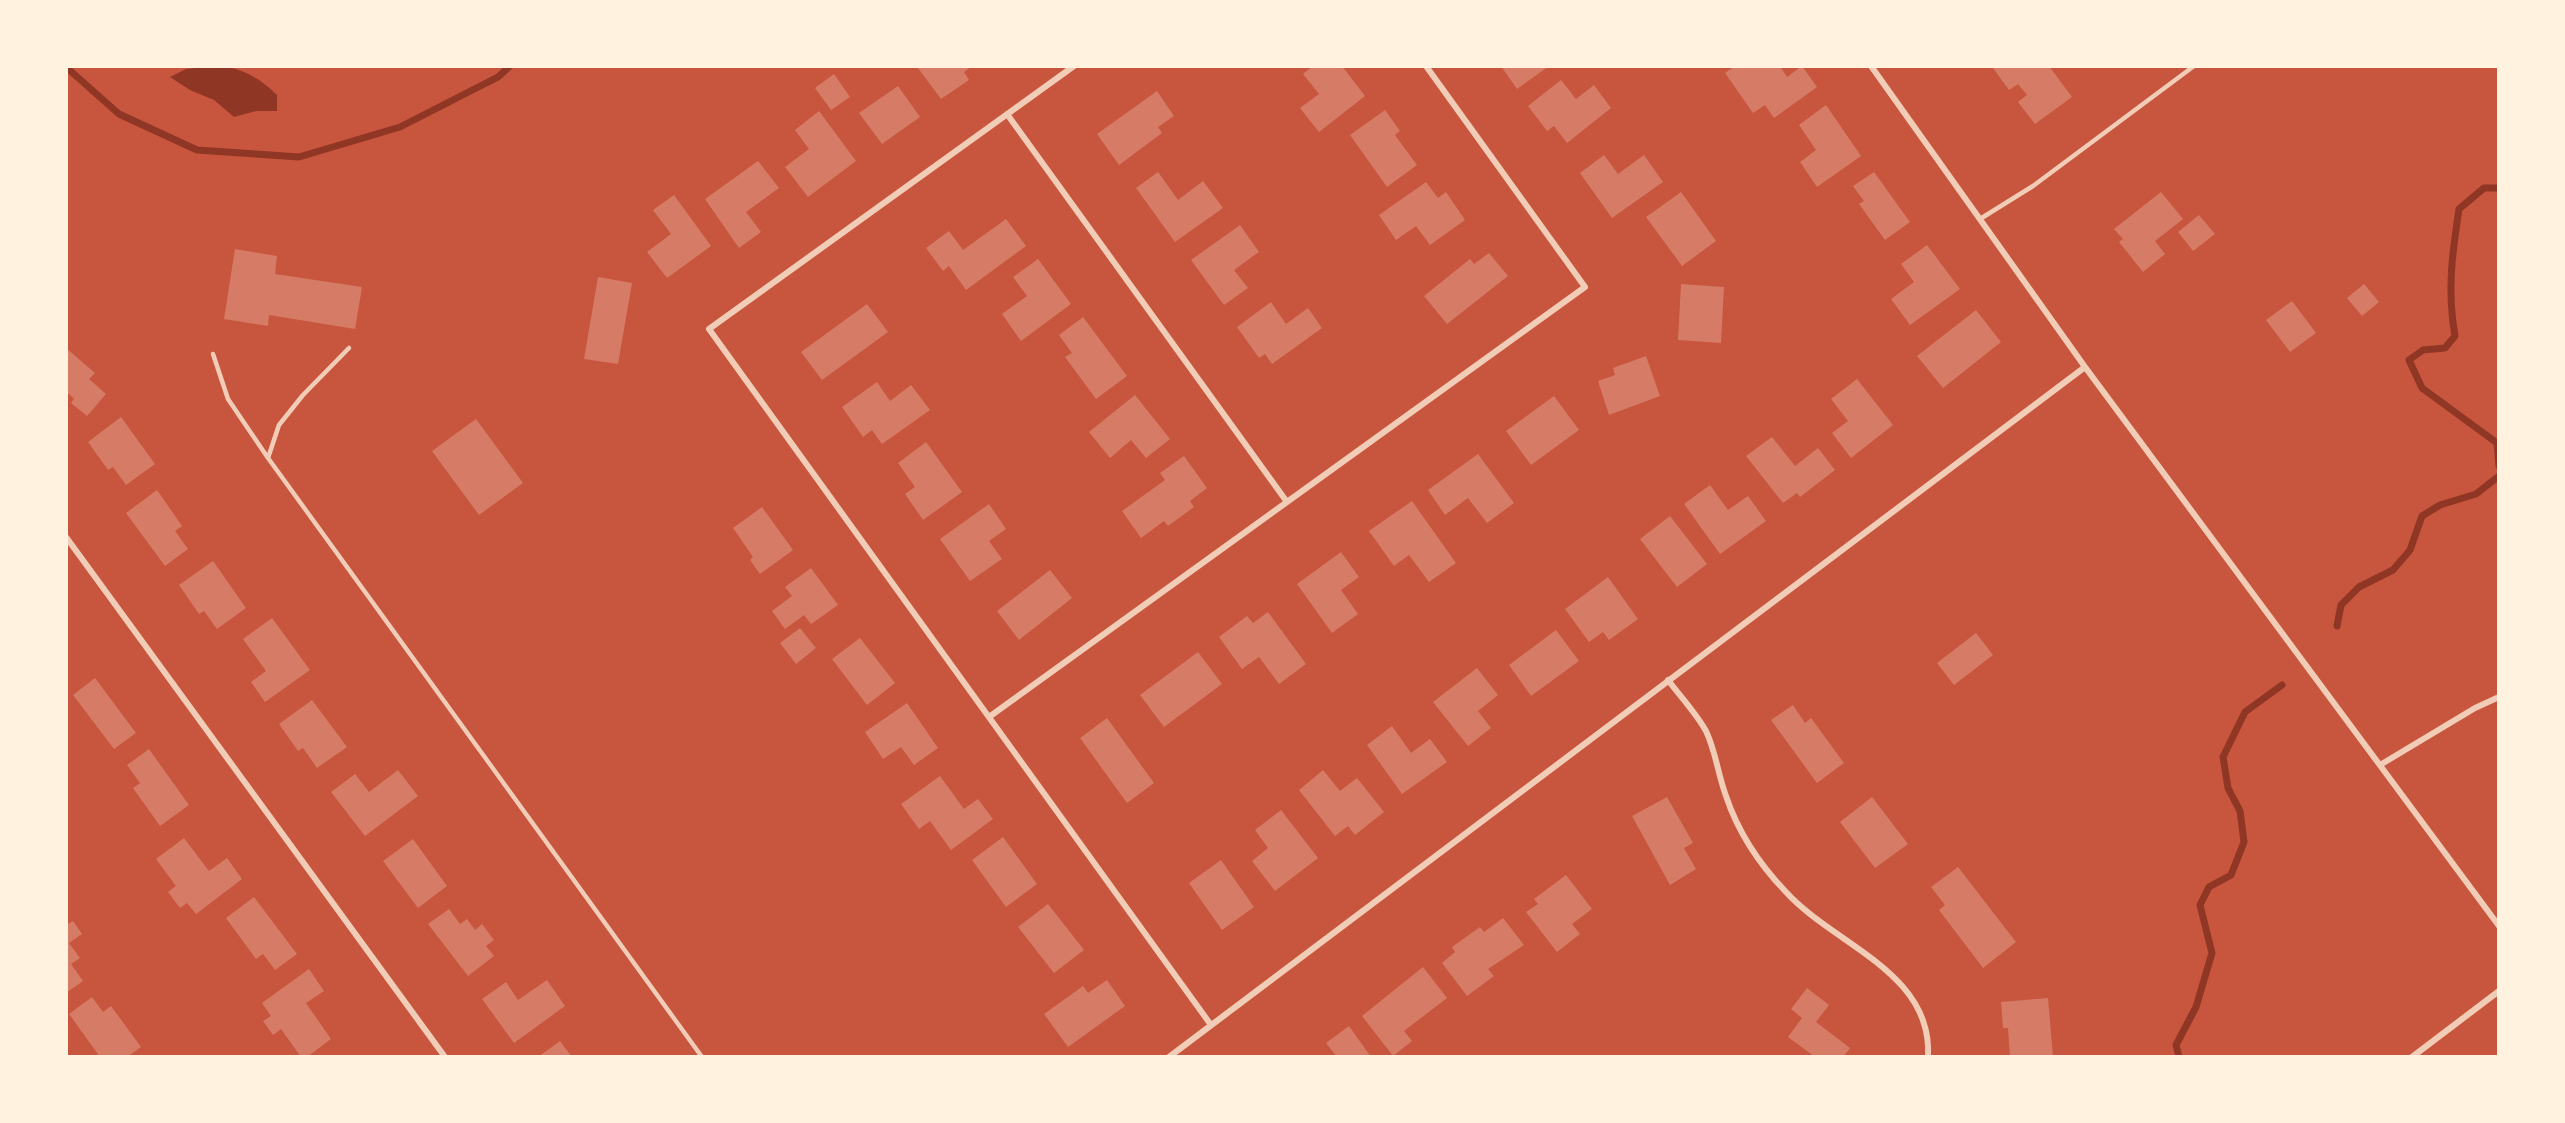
<!DOCTYPE html>
<style>
body{margin:0}
#map{position:relative;width:2565px;height:1123px;overflow:hidden;background:#c8553d;font-family:Cabin,sans-serif}
canvas{display:block}
.frame{position:absolute;inset:0;border:68px solid #fff3e0;pointer-events:none}
</style>
<div id="map">
<canvas width="2565" height="1123"></canvas>
<div class="frame"></div>
</div>
<script>
const g = document.querySelector('canvas').getContext('2d');
g.lineJoin = 'round';
function paint(path, color) {
  g.fillStyle = color;
  g.fill(path, 'evenodd');
}
function stroke(path, color, width, dash) {
  g.strokeStyle = color;
  g.lineWidth = width;
  g.lineCap = dash ? 'butt' : 'round';
  g.setLineDash(dash || []);
  g.stroke(path);
}
paint(new Path2D(`
 M 213,66 C 239,66 259,77 277,95 L 277,111 L 256,111 L 234,117 L 214,100 L 190,90 L 170,77 L 186,69 Z`), '#8f3625');
stroke(new Path2D(`
 M 66,67 L 119,114 L 197,150 L 299,157 L 400,127 L 498,77 L 510,66
 M 2499,188 L 2484,188 L 2459,209 C 2452,255 2447,291 2455,336 L 2445,348 L 2423,350 L 2409,360 L 2422,388 L 2497,443 L 2499,466
 M 2337,626 L 2341,605 L 2359,587 L 2393,570 L 2410,550 L 2422,516 L 2440,505 L 2476,494 L 2499,476
 M 2179,1057 L 2176,1045 L 2196,1007 L 2212,953 L 2200,905 L 2209,887 L 2231,875 L 2244,842 L 2240,811 L 2228,788 L 2223,757 L 2245,712 L 2282,685`), '#8f3625', 7);
paint(new Path2D(`
 M 921,66 L 972,66 L 964,72 L 969,80 L 941,99 L 918,68 Z
 M 1313,66 L 1342,66 L 1365,96 L 1319,132 L 1300,108 L 1319,94 L 1303,74 Z
 M 1501,66 L 1549,66 L 1517,89 Z
 M 1735,66 L 1780,66 L 1787,77 L 1802,66 L 1817,87 L 1774,118 L 1765,105 L 1753,113 L 1725,73 Z
 M 1996,66 L 2049,66 L 2072,97 L 2035,124 L 2018,102 L 2027,95 L 2018,84 L 2009,90 L 1993,68 Z
 M 834,74 L 850,97 L 831,110 L 815,88 Z
 M 1561,80 L 1576,99 L 1594,85 L 1611,108 L 1567,143 L 1554,126 L 1547,131 L 1528,106 Z
 M 898,86 L 920,117 L 882,144 L 859,113 Z
 M 1157,91 L 1174,116 L 1158,127 L 1162,133 L 1119,165 L 1097,134 Z
 M 1826,105 L 1861,156 L 1817,187 L 1800,162 L 1816,150 L 1799,125 Z
 M 1385,110 L 1400,131 L 1395,135 L 1417,165 L 1387,187 L 1350,135 Z
 M 819,111 L 856,161 L 808,197 L 785,167 L 809,149 L 795,130 Z
 M 1604,155 L 1618,174 L 1644,155 L 1663,182 L 1612,218 L 1580,173 Z
 M 758,161 L 779,188 L 746,212 L 761,232 L 739,248 L 705,199 Z
 M 1158,172 L 1178,200 L 1203,181 L 1223,208 L 1175,242 L 1136,188 Z
 M 1874,172 L 1910,222 L 1885,240 L 1859,204 L 1864,201 L 1853,186 Z
 M 1426,182 L 1438,198 L 1446,192 L 1465,220 L 1430,245 L 1416,226 L 1396,240 L 1379,215 Z
 M 1681,192 L 1716,241 L 1682,266 L 1646,217 Z
 M 2161,192 L 2183,219 L 2155,241 L 2165,254 L 2143,272 L 2119,242 L 2123,239 L 2114,229 Z
 M 674,195 L 711,246 L 667,278 L 647,252 L 671,234 L 653,210 Z
 M 2199,215 L 2215,234 L 2193,251 L 2178,232 Z
 M 1006,219 L 1026,246 L 966,290 L 949,266 L 943,271 L 926,248 L 949,231 L 963,250 Z
 M 1240,225 L 1259,252 L 1234,270 L 1248,288 L 1224,305 L 1191,260 Z
 M 1927,245 L 1960,289 L 1910,325 L 1891,299 L 1914,282 L 1901,264 Z
 M 235,249 L 277,256 L 275,274 L 362,287 L 355,329 L 269,315 L 268,326 L 224,319 Z
 M 1489,253 L 1508,276 L 1447,324 L 1424,296 L 1470,259 L 1474,264 Z
 M 1038,259 L 1071,304 L 1021,341 L 1002,314 L 1027,296 L 1013,277 Z
 M 598,277 L 632,283 L 618,364 L 584,359 Z
 M 1681,284 L 1724,287 L 1721,343 L 1678,340 Z
 M 2364,284 L 2379,302 L 2362,316 L 2347,298 Z
 M 2292,301 L 2316,333 L 2290,352 L 2266,320 Z
 M 1271,302 L 1286,324 L 1308,308 L 1322,328 L 1272,364 L 1265,354 L 1259,358 L 1237,327 Z
 M 867,304 L 888,332 L 822,380 L 801,352 Z
 M 1976,310 L 2001,342 L 1943,388 L 1917,356 Z
 M 1083,317 L 1127,376 L 1096,399 L 1065,357 L 1072,353 L 1059,335 Z
 M 66,348 L 95,373 L 89,379 L 106,394 L 87,416 L 71,403 L 74,399 L 66,391 Z
 M 1646,356 L 1660,396 L 1609,415 L 1598,381 L 1615,375 L 1613,368 Z
 M 1857,379 L 1893,425 L 1851,458 L 1832,433 L 1848,421 L 1831,399 Z
 M 877,382 L 890,401 L 911,385 L 930,410 L 882,444 L 872,430 L 863,437 L 842,407 Z
 M 1135,395 L 1170,439 L 1146,458 L 1131,440 L 1110,458 L 1089,432 Z
 M 1554,396 L 1579,430 L 1531,465 L 1506,431 Z
 M 121,417 L 155,464 L 126,485 L 113,467 L 108,470 L 88,442 Z
 M 476,419 L 523,483 L 479,515 L 432,451 Z
 M 1772,437 L 1795,466 L 1818,448 L 1835,470 L 1800,497 L 1797,493 L 1783,503 L 1746,456 Z
 M 926,442 L 962,492 L 923,520 L 905,494 L 915,487 L 898,463 Z
 M 1478,454 L 1514,503 L 1487,523 L 1468,498 L 1445,515 L 1428,490 Z
 M 1184,456 L 1207,488 L 1190,501 L 1194,507 L 1168,526 L 1164,521 L 1141,538 L 1122,511 L 1165,480 L 1160,473 Z
 M 1710,485 L 1728,510 L 1748,496 L 1766,521 L 1720,554 L 1684,504 Z
 M 157,490 L 182,526 L 175,531 L 188,549 L 165,566 L 126,513 Z
 M 1412,501 L 1456,563 L 1429,582 L 1409,555 L 1394,566 L 1369,531 Z
 M 989,504 L 1006,529 L 989,541 L 1002,559 L 970,581 L 940,539 Z
 M 762,507 L 793,550 L 760,574 L 750,560 L 753,557 L 733,528 Z
 M 1670,516 L 1707,564 L 1677,587 L 1640,539 Z
 M 1341,552 L 1359,577 L 1341,590 L 1358,614 L 1332,633 L 1297,584 Z
 M 213,561 L 246,608 L 217,629 L 204,611 L 199,614 L 179,585 Z
 M 811,568 L 838,605 L 811,624 L 804,615 L 785,629 L 772,611 L 792,596 L 785,587 Z
 M 1050,570 L 1072,598 L 1019,640 L 997,611 Z
 M 1608,577 L 1638,619 L 1609,640 L 1603,632 L 1589,642 L 1565,609 Z
 M 1268,612 L 1306,664 L 1279,684 L 1259,657 L 1242,669 L 1219,637 L 1247,616 L 1253,623 Z
 M 272,618 L 310,670 L 265,702 L 251,682 L 266,671 L 243,639 Z
 M 800,628 L 816,648 L 796,664 L 780,643 Z
 M 1556,630 L 1579,661 L 1531,696 L 1509,665 Z
 M 1976,633 L 1993,655 L 1954,685 L 1937,663 Z
 M 860,638 L 895,683 L 867,705 L 832,659 Z
 M 1198,652 L 1222,684 L 1164,727 L 1140,695 Z
 M 1477,668 L 1498,695 L 1478,711 L 1491,728 L 1468,746 L 1433,702 Z
 M 95,678 L 136,733 L 114,749 L 73,695 Z
 M 312,700 L 347,747 L 317,768 L 303,748 L 298,751 L 279,724 Z
 M 907,703 L 938,748 L 914,765 L 901,747 L 883,759 L 865,732 Z
 M 1793,705 L 1805,723 L 1811,718 L 1844,763 L 1817,783 L 1771,720 Z
 M 1107,718 L 1154,783 L 1127,803 L 1080,738 Z
 M 1392,726 L 1411,753 L 1430,739 L 1447,762 L 1402,794 L 1367,745 Z
 M 149,749 L 189,805 L 160,826 L 133,788 L 140,783 L 127,765 Z
 M 398,770 L 418,796 L 365,836 L 331,792 L 355,774 L 369,792 Z
 M 1323,770 L 1340,791 L 1357,778 L 1384,812 L 1355,835 L 1348,826 L 1335,836 L 1299,790 Z
 M 940,776 L 964,809 L 978,799 L 993,819 L 951,850 L 930,821 L 919,829 L 901,804 Z
 M 1667,797 L 1693,843 L 1684,848 L 1696,869 L 1670,885 L 1632,816 Z
 M 1872,797 L 1908,844 L 1875,868 L 1840,822 Z
 M 1281,810 L 1318,858 L 1275,891 L 1252,861 L 1268,848 L 1255,830 Z
 M 1003,837 L 1037,884 L 1006,907 L 972,860 Z
 M 184,838 L 209,871 L 227,858 L 242,879 L 196,914 L 187,903 L 180,908 L 168,892 L 176,886 L 156,859 Z
 M 413,839 L 447,886 L 418,908 L 383,861 Z
 M 1221,860 L 1254,907 L 1222,930 L 1189,883 Z
 M 1958,867 L 2016,942 L 1983,968 L 1939,910 L 1945,905 L 1931,887 Z
 M 1566,875 L 1592,909 L 1572,924 L 1580,934 L 1557,952 L 1526,912 L 1538,904 L 1534,899 Z
 M 254,897 L 297,954 L 275,970 L 263,954 L 256,959 L 226,918 Z
 M 1048,904 L 1084,950 L 1054,973 L 1018,927 Z
 M 449,909 L 460,924 L 467,919 L 475,930 L 482,924 L 494,940 L 486,946 L 494,956 L 468,976 L 428,924 Z
 M 1503,918 L 1524,945 L 1488,969 L 1494,976 L 1467,996 L 1442,963 L 1455,952 L 1452,947 L 1480,927 L 1484,932 Z
 M 73,921 L 82,934 L 69,943 L 80,958 L 71,964 L 83,981 L 66,993 L 66,925 Z
 M 1423,967 L 1447,998 L 1404,1031 L 1412,1041 L 1393,1056 L 1362,1016 Z
 M 309,969 L 324,991 L 306,1003 L 331,1039 L 307,1057 L 301,1057 L 281,1029 L 273,1035 L 263,1021 L 271,1016 L 262,1003 Z
 M 547,980 L 565,1006 L 514,1043 L 482,999 L 506,982 L 518,1000 Z
 M 1107,980 L 1125,1006 L 1068,1047 L 1044,1014 L 1083,986 L 1088,993 Z
 M 1807,988 L 1829,1005 L 1816,1022 L 1850,1048 L 1843,1057 L 1815,1057 L 1788,1037 L 1802,1018 L 1791,1009 Z
 M 92,997 L 103,1012 L 111,1006 L 141,1047 L 127,1057 L 100,1057 L 69,1014 Z
 M 2048,998 L 2053,1057 L 2010,1057 L 2008,1028 L 2003,1028 L 2001,1002 Z
 M 1349,1026 L 1371,1057 L 1337,1057 L 1326,1043 Z
 M 560,1041 L 572,1057 L 538,1057 Z`), '#d67c66');
stroke(new Path2D(`
 M 1980,219 L 2033,186 L 2194,66
 M 213,354 L 228,399 L 268,458 L 702,1057
 M 268,458 L 279,425 L 303,395 L 349,348`), '#f1ccb7', 4.5);
stroke(new Path2D(`
 M 1074,66 L 709,329 L 1211,1025
 M 1871,66 L 2085,367 L 2499,926
 M 1007,114 L 1287,502
 M 66,537 L 445,1057
 M 1668,680 C 1680,696 1696,713 1706,731 C 1716,752 1718,775 1726,796 C 1738,832 1760,865 1786,892 C 1834,945 1933,972 1928,1057
 M 989,717 L 1585,287 L 1426,66
 M 2380,765 L 2475,708 L 2499,697
 M 1169,1057 L 2085,367
 M 2412,1057 L 2499,991`), '#f1ccb7', 6);
</script>
